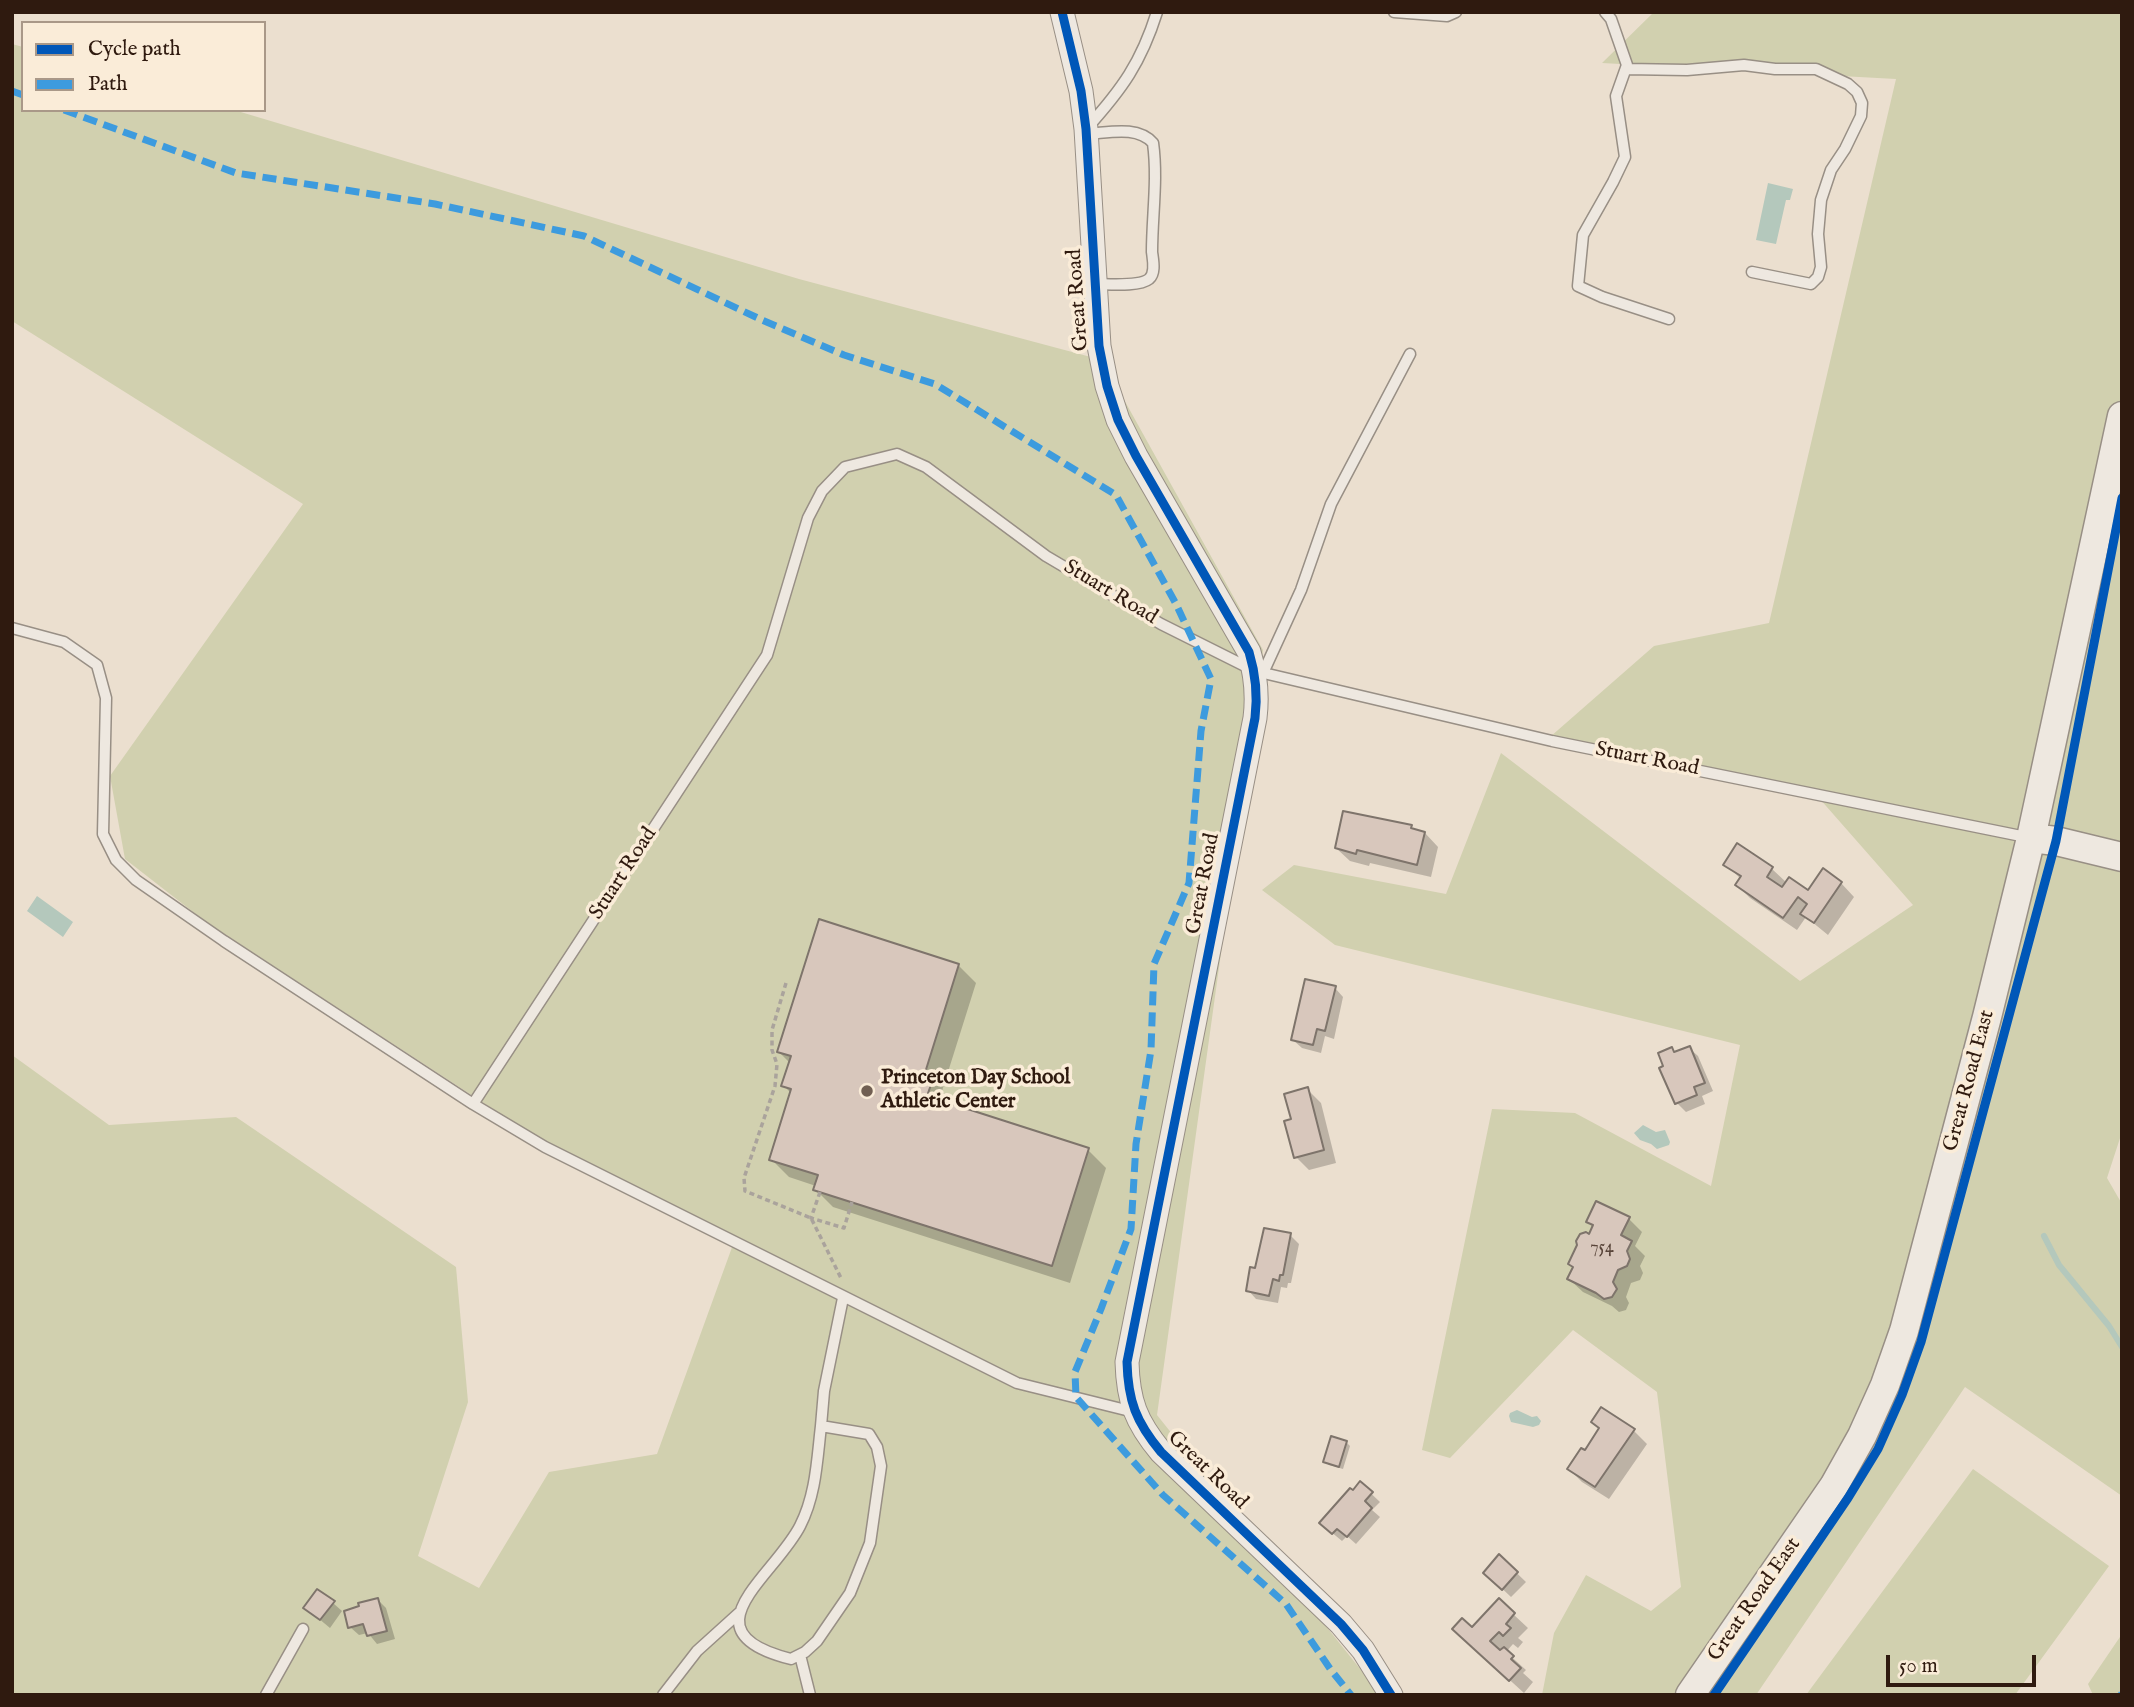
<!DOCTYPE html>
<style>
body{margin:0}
#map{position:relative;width:2134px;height:1707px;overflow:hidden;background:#ebdfcf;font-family:"IM FELL English",serif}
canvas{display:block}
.frame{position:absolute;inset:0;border:14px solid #2f1a0f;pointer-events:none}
.legend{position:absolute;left:21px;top:21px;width:245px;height:91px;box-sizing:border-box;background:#faecd8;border:2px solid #a99888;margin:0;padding:9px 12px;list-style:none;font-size:21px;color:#2f1a0f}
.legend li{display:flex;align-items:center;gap:14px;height:35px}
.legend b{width:35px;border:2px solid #a99888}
.scale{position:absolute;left:1886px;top:1655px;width:150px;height:32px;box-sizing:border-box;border:4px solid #2f1a0f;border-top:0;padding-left:9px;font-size:21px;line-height:24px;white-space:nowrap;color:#2f1a0f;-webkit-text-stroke:5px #faecd8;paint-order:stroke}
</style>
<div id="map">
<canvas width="2134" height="1707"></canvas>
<div class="frame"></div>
<ul class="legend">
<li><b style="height:9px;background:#0057b8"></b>Cycle path</li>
<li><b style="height:9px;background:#3d9bde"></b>Path</li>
</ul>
<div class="scale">50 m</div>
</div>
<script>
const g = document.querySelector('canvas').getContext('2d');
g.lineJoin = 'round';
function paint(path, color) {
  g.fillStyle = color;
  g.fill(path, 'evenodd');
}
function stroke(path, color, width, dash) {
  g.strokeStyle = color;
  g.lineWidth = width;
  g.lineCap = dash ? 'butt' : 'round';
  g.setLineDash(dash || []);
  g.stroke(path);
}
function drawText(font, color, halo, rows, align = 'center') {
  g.font = font + ' "IM FELL English",serif';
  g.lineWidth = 7;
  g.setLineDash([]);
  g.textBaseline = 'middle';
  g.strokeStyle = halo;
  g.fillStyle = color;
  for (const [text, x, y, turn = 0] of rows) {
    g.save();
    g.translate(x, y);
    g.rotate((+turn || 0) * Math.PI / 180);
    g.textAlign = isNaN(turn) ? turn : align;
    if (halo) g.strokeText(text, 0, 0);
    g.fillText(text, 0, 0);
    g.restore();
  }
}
paint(new Path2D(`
 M 1654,12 L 2122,12 L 2122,1132 L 2107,1178 L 2122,1204 L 2122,1496 L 1965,1387 L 1756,1695 L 1542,1695 L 1554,1633 L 1586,1575 L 1651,1611 L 1681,1587 L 1657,1392 L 1573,1330 L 1450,1458 L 1422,1450 L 1492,1109 L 1575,1113 L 1711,1186 L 1740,1045 L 1335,945 L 1262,890 L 1294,865 L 1446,894 L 1501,753 L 1800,981 L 1913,905 L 1812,790 L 1542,744 L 1654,646 L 1769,623 L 1896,79 L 1602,63 Z
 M 12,44 L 23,47 L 23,110 L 234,110 L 799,279 L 1102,360 L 1263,650 L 1157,1415 L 1381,1695 L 12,1695 L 12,1055 L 109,1125 L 236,1117 L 456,1267 L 468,1402 L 418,1556 L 479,1588 L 549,1472 L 657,1454 L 735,1239 L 614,1188 L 206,922 L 125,859 L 110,776 L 303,504 L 12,321 Z
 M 1973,1469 L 2109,1566 L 2015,1695 L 1806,1695 Z
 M 2122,1634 L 2122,1695 L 2093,1695 L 2088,1684 Z`), '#d1d0af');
paint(new Path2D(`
 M 1768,183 L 1793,189 L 1790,200 L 1786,200 L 1776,244 L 1756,240 Z
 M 37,896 L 73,922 L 63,937 L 27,911 Z
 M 1643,1125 L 1656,1132 L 1665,1130 L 1670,1142 L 1669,1145 L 1657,1149 L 1651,1144 L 1640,1140 L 1634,1133 Z
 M 1517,1410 L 1532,1417 L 1537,1416 L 1541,1421 L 1539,1425 L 1533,1427 L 1511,1422 L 1509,1416 L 1510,1413 Z`), '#b4c8bc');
paint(new Path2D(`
 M 1411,827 L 1415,831 L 1425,833 L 1438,847 L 1431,877 L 1370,863 L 1369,866 L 1350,861 L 1336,848 Z
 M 1738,846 L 1772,869 L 1787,883 L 1808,893 L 1841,883 L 1854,897 L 1828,935 L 1806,917 L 1797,930 L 1750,898 L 1737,885 L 1741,879 L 1725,864 Z
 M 958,965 L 976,983 L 942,1091 L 950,1099 L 948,1105 L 1088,1150 L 1106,1168 L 1070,1283 L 833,1207 L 815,1189 L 816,1186 L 789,1177 L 771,1159 L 792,1094 L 783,1085 L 790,1063 L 779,1052 Z
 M 1335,988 L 1343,997 L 1334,1039 L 1325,1036 L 1321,1053 L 1302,1048 L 1293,1040 Z
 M 1689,1048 L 1698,1056 L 1713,1091 L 1702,1096 L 1705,1104 L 1686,1112 L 1677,1103 L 1672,1049 L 1676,1053 Z
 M 1307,1089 L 1321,1103 L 1336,1163 L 1309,1170 L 1296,1157 L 1293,1120 Z
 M 1629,1219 L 1642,1232 L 1635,1246 L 1645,1256 L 1640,1266 L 1643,1273 L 1640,1280 L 1631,1283 L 1626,1297 L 1629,1303 L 1626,1310 L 1619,1312 L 1612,1306 L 1583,1292 L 1569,1279 L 1594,1228 L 1588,1222 Z
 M 1290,1235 L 1299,1244 L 1291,1283 L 1288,1283 L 1287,1288 L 1281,1287 L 1278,1303 L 1256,1299 L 1248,1290 L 1257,1270 Z
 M 1593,1422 L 1634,1431 L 1647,1444 L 1609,1499 L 1582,1482 L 1569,1469 L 1585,1452 L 1600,1429 Z
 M 1346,1442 L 1350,1446 L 1343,1469 L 1329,1465 L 1325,1462 Z
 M 1361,1484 L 1380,1502 L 1372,1510 L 1380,1517 L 1356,1544 L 1347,1536 L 1342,1541 L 1330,1531 L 1353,1492 Z
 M 1500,1557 L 1526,1582 L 1511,1597 L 1494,1581 Z
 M 378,1600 L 386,1608 L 395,1639 L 377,1644 L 368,1633 L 359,1635 L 350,1627 Z
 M 1499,1601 L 1528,1628 L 1518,1638 L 1523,1642 L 1518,1648 L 1513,1644 L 1506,1652 L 1526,1670 L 1523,1673 L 1533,1682 L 1524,1693 L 1468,1642 L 1473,1629 Z
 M 333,1603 L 342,1611 L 330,1628 L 306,1608 Z`), '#0003');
stroke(new Path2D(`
 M 2044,1236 L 2059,1265 L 2109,1326 L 2122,1347`), '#b4c8bc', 6);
const building = new Path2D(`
 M 1343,811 L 1412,825 L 1411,828 L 1425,832 L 1417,865 L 1357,850 L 1356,854 L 1335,848 Z
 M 1737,843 L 1773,867 L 1767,877 L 1782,887 L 1789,877 L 1808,890 L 1823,868 L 1842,882 L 1814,923 L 1800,914 L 1807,904 L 1798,897 L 1783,918 L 1735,885 L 1741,876 L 1723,865 Z
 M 819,919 L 959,964 L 924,1076 L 933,1079 L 927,1096 L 1089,1148 L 1052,1266 L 813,1190 L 818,1175 L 769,1160 L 791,1089 L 781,1086 L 791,1056 L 777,1052 Z
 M 1305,979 L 1336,986 L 1325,1031 L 1317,1029 L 1313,1045 L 1291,1040 Z
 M 1690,1046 L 1705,1083 L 1694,1087 L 1697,1095 L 1675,1104 L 1659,1068 L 1663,1066 L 1658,1053 L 1672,1047 L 1674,1052 Z
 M 1308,1087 L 1324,1150 L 1294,1158 L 1284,1121 L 1291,1119 L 1284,1094 Z
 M 1596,1201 L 1630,1217 L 1621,1235 L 1632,1241 L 1627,1251 L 1630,1259 L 1627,1266 L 1618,1270 L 1613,1282 L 1617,1289 L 1612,1297 L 1604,1299 L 1596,1293 L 1567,1279 L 1573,1267 L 1568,1264 L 1577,1245 L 1576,1241 L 1580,1234 L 1586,1232 L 1589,1234 L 1593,1225 L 1586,1222 Z
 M 1264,1228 L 1291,1233 L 1283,1275 L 1280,1275 L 1279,1281 L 1273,1279 L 1269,1296 L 1246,1291 L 1250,1267 L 1255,1268 Z
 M 1601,1407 L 1635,1429 L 1595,1487 L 1567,1469 L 1581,1448 L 1585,1450 L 1599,1428 L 1591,1422 Z
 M 1331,1436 L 1347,1441 L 1339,1467 L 1323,1462 Z
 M 1360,1481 L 1373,1492 L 1365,1501 L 1372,1508 L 1347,1537 L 1337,1529 L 1332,1534 L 1319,1523 L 1350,1488 L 1353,1490 Z
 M 1499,1554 L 1518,1572 L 1502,1590 L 1483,1573 Z
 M 317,1589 L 335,1601 L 320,1620 L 303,1608 Z
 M 378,1598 L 387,1631 L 367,1636 L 363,1624 L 348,1628 L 344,1611 L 359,1606 L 358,1603 Z
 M 1499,1598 L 1515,1613 L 1506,1624 L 1511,1628 L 1503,1636 L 1499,1632 L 1490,1641 L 1500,1650 L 1504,1647 L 1514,1656 L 1511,1659 L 1521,1668 L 1509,1681 L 1452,1629 L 1462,1618 L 1472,1627 Z`);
paint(building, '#d8c7bc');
stroke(building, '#7e746b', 2);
const service = new Path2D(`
 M 1394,12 L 1447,16 L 1456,12
 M 1605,12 L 1611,19 L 1627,65 L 1616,96 L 1625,157 L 1613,182 L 1583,235 L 1578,286 L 1602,297 L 1669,319
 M 1626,69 L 1687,70 L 1744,65 L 1775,69 L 1816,69 L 1848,84 L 1857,92 L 1862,103 L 1861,116 L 1845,149 L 1831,170 L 1821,200 L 1818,234 L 1821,267 L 1818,277 L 1811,284 L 1752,272
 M 1087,128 C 1122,89 1141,63 1157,12
 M 1086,134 C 1108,133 1137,125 1153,143 C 1158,179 1152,216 1152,252 C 1153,260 1156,273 1149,279 C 1139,287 1108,284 1095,284
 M 12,628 L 64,642 L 97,665 L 106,698 L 103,834 L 116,860 L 136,880 L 224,941 L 473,1104 L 545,1147 L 1017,1383 L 1134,1412
 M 1263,673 L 1301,590 L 1331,504 L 1410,354
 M 473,1104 L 767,655 L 808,518 L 822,491 L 845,467 L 897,454 L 926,467 L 1046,556 L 1161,624 L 1255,671 L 1552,741 L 2031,838
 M 821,1426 C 817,1460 816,1495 800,1526 C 774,1577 682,1632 791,1659 L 805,1652 L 817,1641 L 850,1593 L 870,1543 L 881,1466 L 877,1447 L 869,1434 L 821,1426 L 824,1391 L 843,1298
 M 800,1655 L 810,1695
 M 266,1695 L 303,1629
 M 663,1695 L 697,1651 L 739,1613`);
const minor = new Path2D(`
 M 1062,12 L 1081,91 L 1086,129 L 1099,346 L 1107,386 L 1118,420 L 1136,456 L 1249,652 C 1256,675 1258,694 1255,718 L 1127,1362 C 1128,1401 1136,1422 1161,1452 L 1341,1624 L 1363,1650 L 1391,1695`);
const tertiary = new Path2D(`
 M 2031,838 L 2056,841 L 2122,857
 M 1690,1695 L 1834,1486 L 1862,1436 L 1885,1385 L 1904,1331 L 1987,1017 L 2031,838 L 2122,416`);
stroke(service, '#988f85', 13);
stroke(minor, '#988f85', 25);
stroke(tertiary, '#988f85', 31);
stroke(new Path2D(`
 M 786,983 L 772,1030 L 772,1050 L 777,1064 L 775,1086 L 744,1178 L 745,1191 L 811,1218 L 841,1278
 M 820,1192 L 811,1218 L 844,1228 L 852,1202`), '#aaa39c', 3.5, [5, 3.5]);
stroke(service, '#eee8e0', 10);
stroke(minor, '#eee8e0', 23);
stroke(tertiary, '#eee8e0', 28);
stroke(new Path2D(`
 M 12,91 L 23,95
 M 64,110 L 236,173 L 435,204 L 584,236 L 762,320 L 844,355 L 935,384 L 1116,495 L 1176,604 L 1211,679 L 1201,731 L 1189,883 L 1154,964 L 1151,1050 L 1136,1144 L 1131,1229 L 1101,1309 L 1075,1372 L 1076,1397 L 1163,1495 L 1286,1604 L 1331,1670 L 1351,1695
 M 2121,1695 L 2122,1693`), '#3d9bde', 7, [14, 7]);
stroke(new Path2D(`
 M 1062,12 L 1081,91 L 1086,129 L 1099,346 L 1107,386 L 1118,420 L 1136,456 L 1249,652 C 1256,675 1258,694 1255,718 L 1127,1362 C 1128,1401 1136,1422 1161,1452 L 1341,1624 L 1363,1650 L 1391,1695
 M 1714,1695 L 1848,1498 L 1878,1449 L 1902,1395 L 1921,1342 L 2056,841 L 2122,498`), '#0057b8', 9);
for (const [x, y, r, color] of [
 [867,1091,7,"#715f52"]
]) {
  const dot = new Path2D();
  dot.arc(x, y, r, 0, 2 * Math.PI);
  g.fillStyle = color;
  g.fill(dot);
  stroke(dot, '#faecd8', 2.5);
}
drawText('18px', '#59453a', null, [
 ["754",1602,1248]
]);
drawText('21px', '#2f1a0f', '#faecd8', [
 ["Great Road",1079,300,-94],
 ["Stuart Road",1110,593,31],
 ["Stuart Road",1647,760,11],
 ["Stuart Road",624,874,-57],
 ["Great Road",1204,884,-79],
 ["Great Road East",1970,1081,-75],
 ["Great Road",1207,1471,44],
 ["Great Road East",1755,1600,-55]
]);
drawText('bold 21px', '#2f1a0f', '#faecd8', [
 ["Princeton Day School",881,1079],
 ["Athletic Center",881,1103]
], 'left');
</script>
